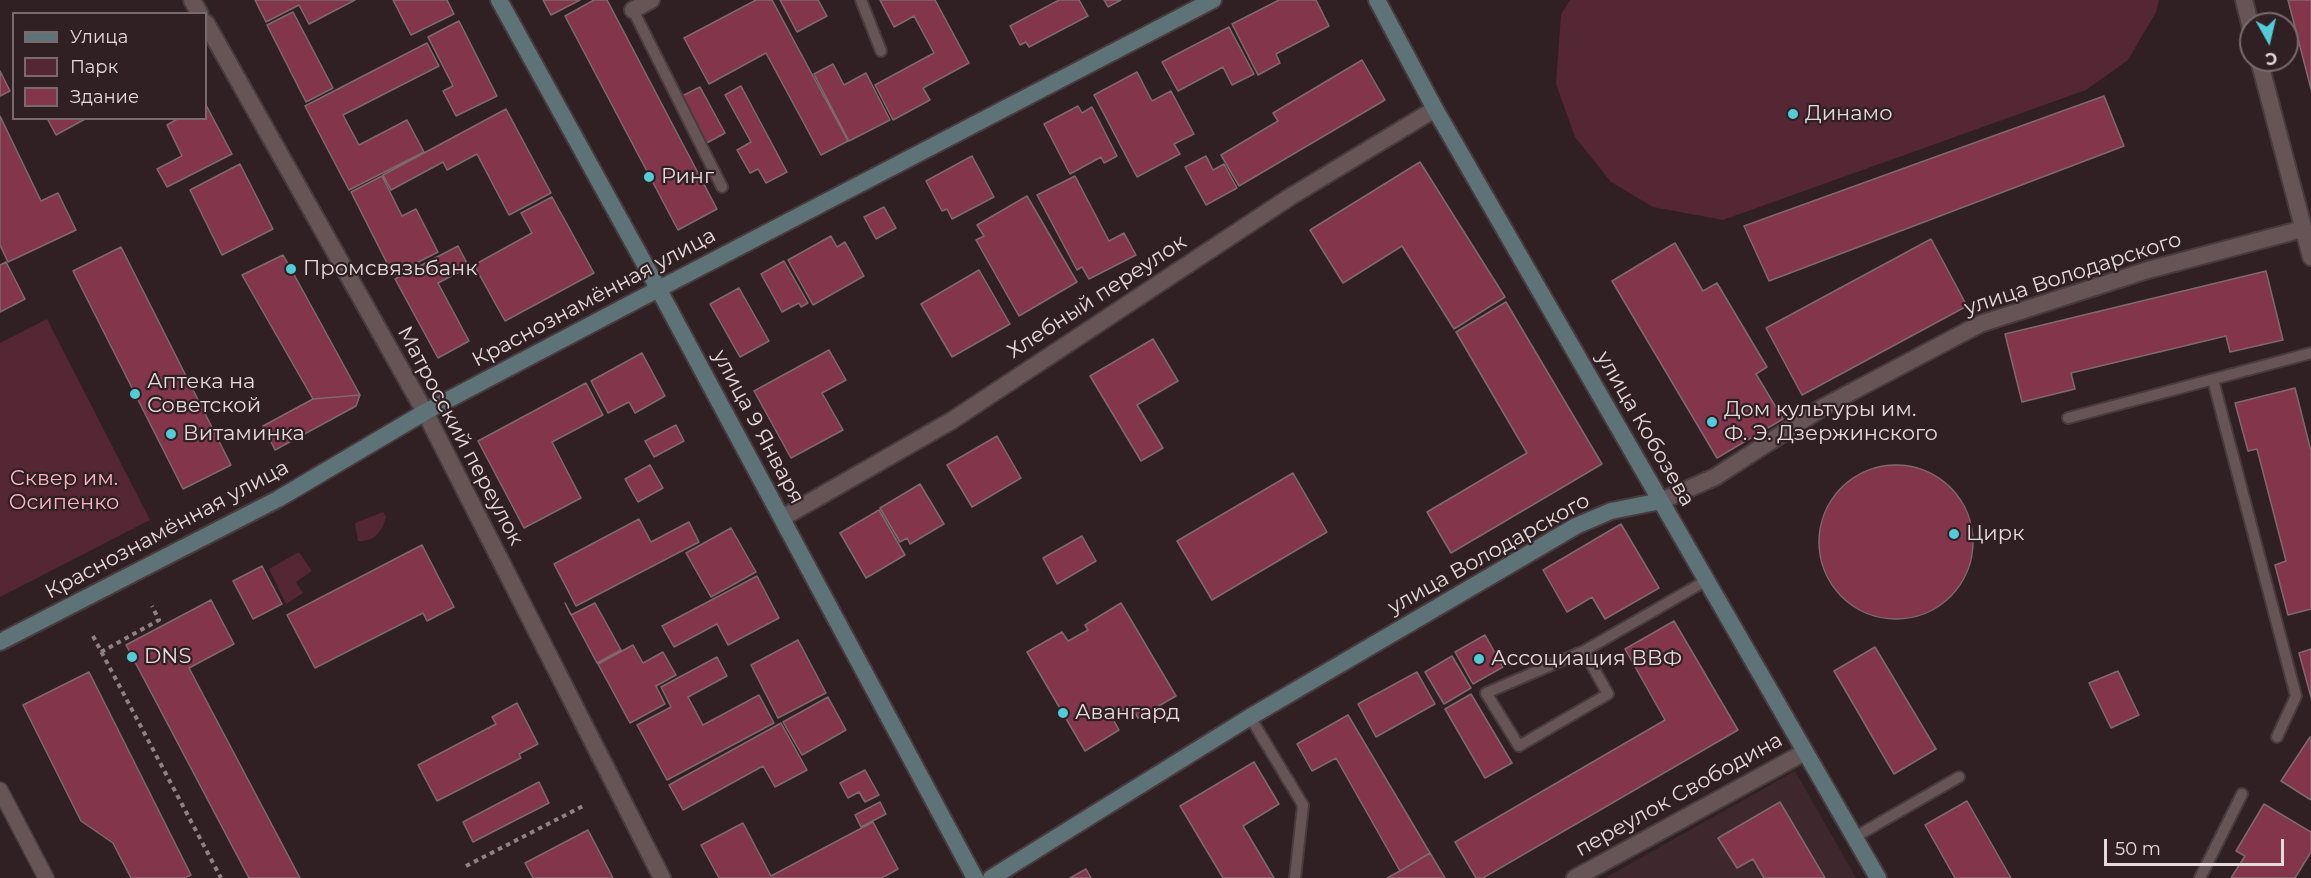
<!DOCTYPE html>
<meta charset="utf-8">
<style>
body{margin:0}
#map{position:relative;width:2311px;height:878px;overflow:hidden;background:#302023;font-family:Montserrat,sans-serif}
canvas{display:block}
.legend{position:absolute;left:12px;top:12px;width:195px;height:108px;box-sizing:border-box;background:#302023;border:2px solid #786a6d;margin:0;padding:8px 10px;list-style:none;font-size:18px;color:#e4d9db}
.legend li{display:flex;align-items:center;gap:12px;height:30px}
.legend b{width:30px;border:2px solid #786a6d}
.north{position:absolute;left:2239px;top:12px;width:60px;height:60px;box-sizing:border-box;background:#302023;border:2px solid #786a6d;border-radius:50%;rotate:172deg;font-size:16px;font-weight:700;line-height:24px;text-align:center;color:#e4d9db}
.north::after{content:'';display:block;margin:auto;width:21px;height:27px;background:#52ccd6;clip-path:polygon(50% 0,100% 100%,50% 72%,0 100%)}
.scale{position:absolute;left:2104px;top:839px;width:180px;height:27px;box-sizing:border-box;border:3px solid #e4d9db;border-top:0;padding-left:8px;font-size:18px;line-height:21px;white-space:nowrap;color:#e4d9db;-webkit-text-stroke:4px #302023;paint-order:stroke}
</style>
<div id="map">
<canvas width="2311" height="878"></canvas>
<ul class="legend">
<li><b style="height:8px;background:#5e7378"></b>Улица</li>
<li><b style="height:16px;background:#552633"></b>Парк</li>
<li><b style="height:16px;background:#83354c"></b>Здание</li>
</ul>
<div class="north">С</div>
<div class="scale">50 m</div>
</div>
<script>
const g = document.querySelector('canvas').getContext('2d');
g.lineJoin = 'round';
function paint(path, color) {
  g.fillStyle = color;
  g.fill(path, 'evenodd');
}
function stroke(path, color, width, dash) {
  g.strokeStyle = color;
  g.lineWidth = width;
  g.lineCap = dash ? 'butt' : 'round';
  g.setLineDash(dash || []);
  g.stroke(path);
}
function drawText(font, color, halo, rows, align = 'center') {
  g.font = font + ' Montserrat,sans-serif';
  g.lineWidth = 4.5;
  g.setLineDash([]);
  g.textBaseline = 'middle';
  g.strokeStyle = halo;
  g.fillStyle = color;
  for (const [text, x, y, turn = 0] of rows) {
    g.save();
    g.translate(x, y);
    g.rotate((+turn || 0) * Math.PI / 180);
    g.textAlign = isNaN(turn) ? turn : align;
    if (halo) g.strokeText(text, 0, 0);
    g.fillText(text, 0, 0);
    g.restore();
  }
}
paint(new Path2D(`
 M 1795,771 L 1856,878 L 1605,878 Z`), '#3e282d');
paint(new Path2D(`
 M 1570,0 L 2159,0 L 2156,12 L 2128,60 L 2086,90 L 1723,220 L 1653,207 L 1611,182 L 1575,137 L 1556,84 L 1561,14 Z
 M 47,319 L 150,520 L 0,597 L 0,343 Z
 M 383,512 L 386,517 C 382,531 375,542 358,541 L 355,523 Z
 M 299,552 L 312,571 L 296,582 L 303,593 L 286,604 L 269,569 Z`), '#552633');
const building = new Path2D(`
 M 255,0 L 355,0 L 309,24 L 299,5 L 266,22 Z
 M 393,0 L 447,0 L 454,14 L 411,35 Z
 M 543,0 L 580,0 L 551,15 Z
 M 594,0 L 607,0 L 717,209 L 678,230 L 565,16 Z
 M 756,0 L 772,0 L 848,141 L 821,155 L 766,53 L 709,84 L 684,38 Z
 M 780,0 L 818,0 L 827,16 L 797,32 Z
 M 880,0 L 935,0 L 969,63 L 923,88 L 930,100 L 893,120 L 875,85 L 934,53 L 914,16 L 894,27 Z
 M 1059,0 L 1079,0 L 1088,16 L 1029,47 L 1026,42 L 1020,45 L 1010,26 Z
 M 1104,0 L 1121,0 L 1108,7 Z
 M 1279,0 L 1316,0 L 1329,26 L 1276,54 L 1280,63 L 1258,75 L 1232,24 Z
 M 2288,0 L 2311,0 L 2311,89 Z
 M 293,12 L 333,88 L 306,102 L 267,25 Z
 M 459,21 L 497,96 L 456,116 L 443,91 L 453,86 L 428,37 Z
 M 1229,27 L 1254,74 L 1232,85 L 1223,67 L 1178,91 L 1162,62 Z
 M 427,43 L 439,66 L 343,115 L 359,145 L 407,120 L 424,152 L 349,190 L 305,106 Z
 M 1362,60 L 1385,100 L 1239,186 L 1221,155 L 1278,121 L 1273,113 Z
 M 833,64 L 844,85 L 866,73 L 890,120 L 849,141 L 814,74 Z
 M 0,71 L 10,91 L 0,96 Z
 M 1137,72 L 1152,101 L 1171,91 L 1194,134 L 1174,144 L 1180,154 L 1137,177 L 1094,95 Z
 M 741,86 L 787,172 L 766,183 L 758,169 L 750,173 L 737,150 L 751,142 L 725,95 Z
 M 700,87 L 725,133 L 705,144 L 680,97 Z
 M 2104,96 L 2124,146 L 1769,281 L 1744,226 Z
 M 206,105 L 232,154 L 167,187 L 157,169 L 182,156 L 167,125 L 179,118 L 206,118 Z
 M 1078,106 L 1082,113 L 1092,107 L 1117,156 L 1104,163 L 1101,157 L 1070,174 L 1044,124 Z
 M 506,109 L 551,193 L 509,215 L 477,154 L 447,170 L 443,162 L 391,190 L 383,175 Z
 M 0,116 L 41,201 L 58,193 L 76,230 L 8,262 L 0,245 Z
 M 47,118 L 87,118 L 56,135 Z
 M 972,156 L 994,197 L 952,219 L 947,209 L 942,211 L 926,181 Z
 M 1206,156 L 1213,170 L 1224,164 L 1237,188 L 1206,205 L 1185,167 Z
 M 1420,162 L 1505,297 L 1454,329 L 1402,246 L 1343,283 L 1310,230 Z
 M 240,164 L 273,229 L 222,255 L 190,190 Z
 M 382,176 L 402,216 L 416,209 L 438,252 L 393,275 L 351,192 Z
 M 1075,176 L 1109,241 L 1124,233 L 1136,255 L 1089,279 L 1082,267 L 1077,270 L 1037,195 Z
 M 1027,196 L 1077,282 L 1019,316 L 976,240 L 984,236 L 977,225 Z
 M 552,197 L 594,273 L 505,321 L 474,265 L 532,233 L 521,213 Z
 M 884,207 L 896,228 L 876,239 L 864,217 Z
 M 831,236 L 837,247 L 845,242 L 864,276 L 813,305 L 788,260 Z
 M 1931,239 L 1967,306 L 1802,395 L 1766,328 Z
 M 1675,243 L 1703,291 L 1717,283 L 1767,367 L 1756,374 L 1783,419 L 1717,458 L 1612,281 Z
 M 458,246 L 469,267 L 438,283 L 469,341 L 438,358 L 395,279 Z
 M 121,247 L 231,465 L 183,489 L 73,271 Z
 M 283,255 L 291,269 L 360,395 L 313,399 L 242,275 Z
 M 784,261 L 808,303 L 801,307 L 799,303 L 782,312 L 761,274 Z
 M 6,262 L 25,299 L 0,312 L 0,265 Z
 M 979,270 L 1010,324 L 952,357 L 921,304 Z
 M 2266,271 L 2283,340 L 2230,352 L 2226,336 L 2071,373 L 2075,389 L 2022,402 L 2005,334 Z
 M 739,288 L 769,341 L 740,357 L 710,304 Z
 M 1506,302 L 1602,464 L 1451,553 L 1427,512 L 1527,453 L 1456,332 Z
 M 1153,339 L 1178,381 L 1137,405 L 1163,448 L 1141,461 L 1090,376 Z
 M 829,350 L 846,380 L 822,393 L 843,430 L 791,458 L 754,391 Z
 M 642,353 L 665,396 L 635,413 L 629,402 L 608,413 L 591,381 Z
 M 586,383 L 603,415 L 552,442 L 581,498 L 524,528 L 478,441 Z
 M 2295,388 L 2311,451 L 2311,609 L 2288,615 L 2275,565 L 2286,561 L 2257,449 L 2248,451 L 2235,403 Z
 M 360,395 L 356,406 L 275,450 L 263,426 L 313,399 Z
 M 676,425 L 684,441 L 654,457 L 645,441 Z
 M 997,436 L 1021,478 L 972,507 L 947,465 Z
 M1819 542a77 77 0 1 1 154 0a77 77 0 1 1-154 0Z
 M 650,465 L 663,488 L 638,502 L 625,479 Z
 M 1293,473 L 1327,532 L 1212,600 L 1177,541 Z
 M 920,484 L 944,524 L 910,544 L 907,538 L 900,542 L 880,508 Z
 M 879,510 L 905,555 L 866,578 L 840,533 Z
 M 639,519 L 651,542 L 689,522 L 699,542 L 576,606 L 554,564 Z
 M 1621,524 L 1659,588 L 1605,619 L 1592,597 L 1567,612 L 1543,570 Z
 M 731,528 L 756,572 L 711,597 L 686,553 Z
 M 1082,536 L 1096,561 L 1057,584 L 1043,558 Z
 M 422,545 L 454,607 L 427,621 L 423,613 L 315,668 L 287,615 Z
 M 262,566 L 282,604 L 253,619 L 233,581 Z
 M 757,576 L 779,618 L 728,645 L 717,624 L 674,647 L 662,626 Z
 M 211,600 L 234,644 L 189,668 L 300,878 L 249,878 L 126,645 Z
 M 565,603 L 571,615 L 595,603 L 621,650 L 597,663 Z
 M 1121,603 L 1176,696 L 1138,718 L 1131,706 L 1112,717 L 1119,730 L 1085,751 L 1027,652 L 1062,632 L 1068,641 L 1088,630 L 1085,625 Z
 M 1674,621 L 1738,730 L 1483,878 L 1476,878 L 1455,842 L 1665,720 L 1625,649 Z
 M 1485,635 L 1503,667 L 1473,684 L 1455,652 Z
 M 798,640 L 826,693 L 778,718 L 751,665 Z
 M 633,645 L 643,663 L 663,652 L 676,675 L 656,686 L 665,704 L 630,723 L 598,664 Z
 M 1875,647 L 1936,749 L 1894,774 L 1834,671 Z
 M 2311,649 L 2311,697 L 2299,653 Z
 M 1452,656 L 1471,688 L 1444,704 L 1425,672 Z
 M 717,657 L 727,676 L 688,697 L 703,725 L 759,695 L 774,723 L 667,780 L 637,725 L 671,707 L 661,687 Z
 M 2118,671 L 2139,715 L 2111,728 L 2089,683 Z
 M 89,672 L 191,875 L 185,878 L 131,878 L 113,843 L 81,821 L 23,705 Z
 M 1417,672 L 1435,704 L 1376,737 L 1358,704 Z
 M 1471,694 L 1512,763 L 1485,778 L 1445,709 Z
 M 828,697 L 846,730 L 802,755 L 783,722 Z
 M 517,703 L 538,744 L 519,754 L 521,758 L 437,801 L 418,765 L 496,724 L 492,717 Z
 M 1348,715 L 1430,853 L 1400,871 L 1336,758 L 1312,771 L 1297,744 Z
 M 781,723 L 807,770 L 775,787 L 763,766 L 683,810 L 669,785 Z
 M 2310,737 L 2311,738 L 2311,800 L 2281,781 Z
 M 1254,762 L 1279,804 L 1243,826 L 1274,878 L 1223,878 L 1180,806 Z
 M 865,770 L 879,795 L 865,802 L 859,792 L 848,798 L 840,783 Z
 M 539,782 L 549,803 L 473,842 L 463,822 Z
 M 1967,801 L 2011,878 L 1955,878 L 1925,825 Z
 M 880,802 L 886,814 L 861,827 L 855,815 Z
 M 1780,802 L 1825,878 L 1764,878 L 1753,859 L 1737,868 L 1718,838 Z
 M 2264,804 L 2311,832 L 2311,852 L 2295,878 L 2231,878 L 2245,856 L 2236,851 Z
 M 873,822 L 898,869 L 882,878 L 719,878 L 701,845 L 743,823 L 771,876 Z
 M 588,830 L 613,878 L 533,878 L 525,863 Z
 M 1430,853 L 1445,878 L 1387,878 L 1400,871 Z
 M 1086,869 L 1091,878 L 1070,878 Z`);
paint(building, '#83354c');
stroke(building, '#7e6a6e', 1.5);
const service = new Path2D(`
 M 861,0 L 881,51
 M 633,10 L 722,187
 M 2213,380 L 2296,696 L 2277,737
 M 2068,418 L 2311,353
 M 1584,651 L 1486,693 L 1519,746 L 1608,694 L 1584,651 L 1707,580
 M 1250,717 L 1303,805 L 1295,878
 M 1855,837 L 1959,777
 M 2200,878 L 2242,794`);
const pedestrian = new Path2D(`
 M 0,790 L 46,878`);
const minor = new Path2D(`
 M 633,10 L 651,0
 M 1661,501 L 1715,477 L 1825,406 L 1980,324 L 2148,270 L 2303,229
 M 782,518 L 951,421 L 1290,197 L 1435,109
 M 1575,878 L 1805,752`);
const tertiary = new Path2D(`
 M 192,0 L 200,14
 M 2244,0 L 2251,28
 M 206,23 L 425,412 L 662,878
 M 2259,60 L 2311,257`);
const secondary = new Path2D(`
 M 499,0 L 659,290 L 975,878
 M 1377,0 L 1435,109 L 1878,878
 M 0,642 L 278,499 L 425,412 L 626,306 L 1213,0
 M 991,878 L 1250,717 L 1576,526 L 1611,511 L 1661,501`);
stroke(service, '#483b3e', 14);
stroke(pedestrian, '#483b3e', 18);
stroke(minor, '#483b3e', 20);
stroke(tertiary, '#483b3e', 20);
stroke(secondary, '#483b3e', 20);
stroke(new Path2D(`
 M 93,636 L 221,878
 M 101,652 L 159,620 L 152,606
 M 466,866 L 585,805`), '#8f8284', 4, [4.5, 4.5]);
stroke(service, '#665457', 10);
stroke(pedestrian, '#665457', 15);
stroke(minor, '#665457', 16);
stroke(tertiary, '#665457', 16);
stroke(secondary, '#5e7378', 16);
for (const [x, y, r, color] of [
 [1793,114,6,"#52ccd6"],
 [649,177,6,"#52ccd6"],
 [291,269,6,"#52ccd6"],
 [135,394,6,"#52ccd6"],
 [1712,422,6,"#52ccd6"],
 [171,434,6,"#52ccd6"],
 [1954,534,6,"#52ccd6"],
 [132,657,6,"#52ccd6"],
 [1479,659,6,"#52ccd6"],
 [1063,713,6,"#52ccd6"]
]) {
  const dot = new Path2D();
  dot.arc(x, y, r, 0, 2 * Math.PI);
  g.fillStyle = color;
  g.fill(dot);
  stroke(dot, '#302023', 2);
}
drawText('21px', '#e4d9db', '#302023', [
 ["Динамо",1805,114],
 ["Ринг",661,177],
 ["Промсвязьбанк",303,269],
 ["Аптека на",147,382],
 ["Советской",147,406],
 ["Дом культуры им.",1724,410],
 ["Ф. Э. Дзержинского",1724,434],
 ["Витаминка",183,434],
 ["Цирк",1966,534],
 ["DNS",144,657],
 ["Ассоциация ВВФ",1491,659],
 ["Авангард",1075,713]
], 'left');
drawText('21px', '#e4d9db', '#302023', [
 ["улица Володарского",2073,274,-18],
 ["Хлебный переулок",1097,297,-33],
 ["Краснознамённая улица",594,298,-28],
 ["улица 9 Января",758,427,62],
 ["улица Кобозева",1645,429,60],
 ["Матросский переулок",460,436,62],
 ["Краснознамённая улица",167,530,-28],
 ["улица Володарского",1489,554,-29],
 ["переулок Свободина",1679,795,-29]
]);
drawText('21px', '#fab4c4', '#302023', [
 ["Сквер им.",64,479],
 ["Осипенко",64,503]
]);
</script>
